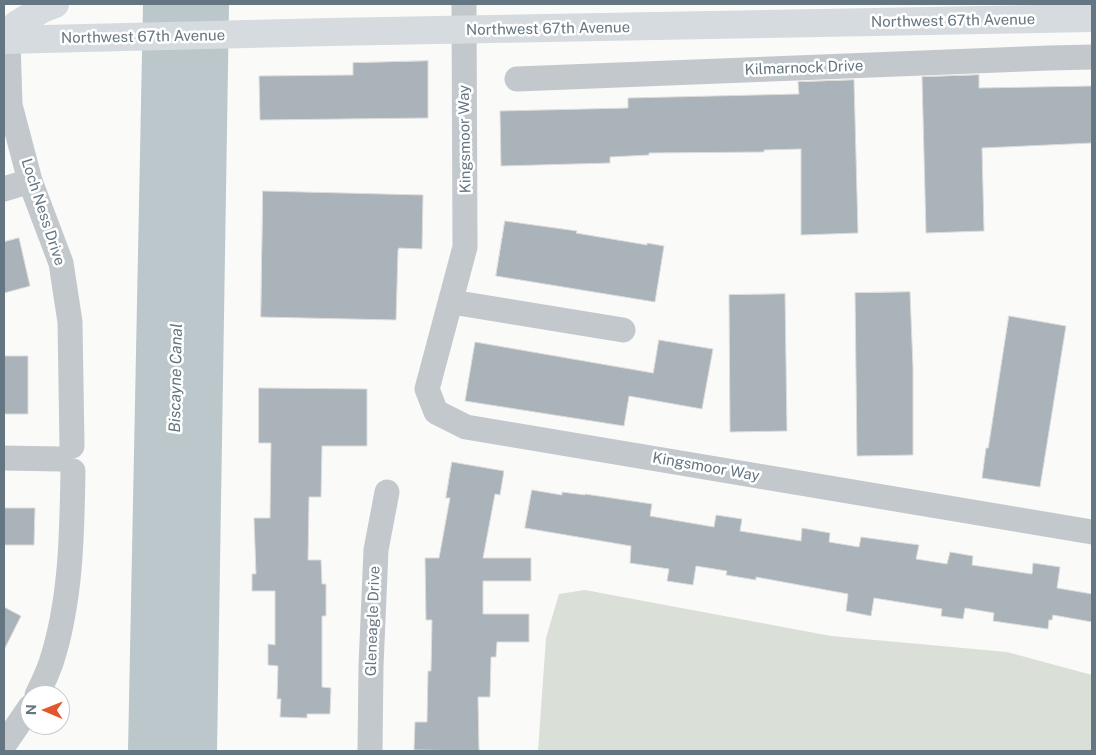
<!DOCTYPE html>
<style>
body{margin:0}
#map{position:relative;width:1096px;height:755px;overflow:hidden;background:#fafaf8;font-family:"Public Sans",sans-serif}
canvas{display:block}
.frame{position:absolute;inset:0;border:5px solid #657683;pointer-events:none}
.north{position:absolute;left:20px;top:685px;width:50px;height:50px;box-sizing:border-box;background:#fff;border:1px solid #c1c8cd;border-radius:50%;rotate:271deg;font-size:14px;font-weight:700;line-height:20px;text-align:center;color:#657683}
.north::after{content:'';display:block;margin:auto;width:18px;height:22px;background:#e4572e;clip-path:polygon(50% 0,100% 100%,50% 72%,0 100%)}
</style>
<div id="map">
<canvas width="1096" height="755"></canvas>
<div class="frame"></div>
<div class="north">N</div>
</div>
<script>
const g = document.querySelector('canvas').getContext('2d');
g.lineJoin = 'round';
function paint(path, color) {
  g.fillStyle = color;
  g.fill(path, 'evenodd');
}
function stroke(path, color, width, dash) {
  g.strokeStyle = color;
  g.lineWidth = width;
  g.lineCap = dash ? 'butt' : 'round';
  g.setLineDash(dash || []);
  g.stroke(path);
}
function drawText(font, color, halo, rows, align = 'center') {
  g.font = font + ' "Public Sans",sans-serif';
  g.lineWidth = 5;
  g.setLineDash([]);
  g.textBaseline = 'middle';
  g.strokeStyle = halo;
  g.fillStyle = color;
  for (const [text, x, y, turn = 0] of rows) {
    g.save();
    g.translate(x, y);
    g.rotate((+turn || 0) * Math.PI / 180);
    g.textAlign = isNaN(turn) ? turn : align;
    if (halo) g.strokeText(text, 0, 0);
    g.fillText(text, 0, 0);
    g.restore();
  }
}
paint(new Path2D(`
 M 585,590 L 831,636 L 1007,652 L 1092,675 L 1092,751 L 538,751 L 546,638 L 559,594 Z`), '#dadfd7');
paint(new Path2D(`
 M 143,4 L 229,4 L 217,751 L 128,751 Z`), '#bbc7cb');
const building = new Path2D(`
 M 428,61 L 428,118 L 260,120 L 259,76 L 353,75 L 353,63 Z
 M 979,75 L 979,88 L 1092,86 L 1092,143 L 982,148 L 984,231 L 926,233 L 922,77 Z
 M 854,80 L 858,233 L 801,235 L 801,149 L 764,150 L 764,152 L 649,153 L 649,155 L 610,157 L 610,163 L 501,166 L 500,111 L 628,108 L 628,98 L 799,94 L 798,82 Z
 M 263,191 L 423,195 L 422,249 L 399,248 L 398,250 L 396,320 L 261,317 Z
 M 505,221 L 577,231 L 576,233 L 647,245 L 647,243 L 664,246 L 655,302 L 496,276 Z
 M 19,238 L 30,286 L 4,293 L 4,242 Z
 M 910,292 L 913,368 L 913,455 L 857,456 L 855,293 Z
 M 785,294 L 787,431 L 730,432 L 729,295 Z
 M 1009,316 L 1066,326 L 1040,487 L 982,478 L 986,448 L 988,448 Z
 M 659,340 L 713,349 L 702,409 L 629,396 L 624,426 L 465,401 L 475,342 L 653,373 Z
 M 4,356 L 28,356 L 28,414 L 4,414 Z
 M 259,388 L 367,389 L 367,446 L 322,446 L 321,497 L 309,497 L 308,560 L 321,560 L 322,584 L 326,584 L 326,616 L 322,616 L 322,687 L 331,688 L 330,714 L 307,714 L 307,718 L 280,717 L 281,699 L 277,699 L 278,666 L 268,665 L 268,644 L 275,645 L 275,591 L 252,591 L 252,574 L 256,574 L 254,518 L 270,518 L 271,443 L 259,443 Z
 M 452,462 L 504,471 L 500,495 L 495,494 L 483,558 L 531,558 L 531,581 L 483,581 L 483,614 L 529,614 L 529,642 L 497,642 L 496,657 L 491,657 L 490,697 L 478,697 L 479,751 L 414,750 L 415,722 L 427,722 L 428,671 L 431,671 L 432,620 L 426,620 L 425,558 L 439,558 L 450,498 L 446,498 Z
 M 532,490 L 562,495 L 562,492 L 585,495 L 585,494 L 652,504 L 650,516 L 714,527 L 716,515 L 742,519 L 740,531 L 801,541 L 802,528 L 830,533 L 829,542 L 859,547 L 861,537 L 919,545 L 916,559 L 947,564 L 950,552 L 973,556 L 972,565 L 1032,574 L 1033,563 L 1060,567 L 1057,588 L 1092,594 L 1092,622 L 1053,615 L 1052,620 L 1049,620 L 1048,629 L 993,621 L 994,613 L 965,608 L 963,619 L 941,616 L 942,609 L 874,598 L 871,616 L 846,611 L 848,594 L 756,577 L 756,580 L 726,575 L 727,571 L 696,566 L 693,585 L 667,581 L 669,569 L 630,563 L 631,546 L 525,528 Z
 M 4,508 L 35,508 L 34,545 L 4,545 Z
 M 4,607 L 21,616 L 4,650 Z`);
paint(building, '#aab3b9');
stroke(building, '#dcdcda', 1);
stroke(new Path2D(`
 M 464,4 L 465,247 L 427,389 L 436,412 L 466,427 L 1092,532
 M 8,40 L 10,105 L 30,181 L 61,263 L 70,322 L 72,446
 M 517,79 L 1049,58 L 1092,57
 M 4,189 L 30,181
 M 452,302 L 623,330
 M 4,458 L 59,459
 M 37,695 C 42,685 47,674 51,663 C 71,602 72,535 73,471
 M 4,745 L 30,707
 M 370,751 L 371,666 L 376,550 L 387,492`), '#c3c8cc', 25);
stroke(new Path2D(`
 M 4,40 L 329,32 L 1092,18
 M 8,40 L 16,25 L 44,8 L 55,4`), '#d6dbdf', 28);
drawText('15px', '#657683', '#fff', [
 ["Northwest 67th Avenue",953,21,-1],
 ["Northwest 67th Avenue",548,29,-1],
 ["Northwest 67th Avenue",143,37,-1],
 ["Kilmarnock Drive",804,68,-2],
 ["Kingsmoor Way",465,139,-91],
 ["Loch Ness Drive",43,212,72],
 ["Kingsmoor Way",706,467,10],
 ["Gleneagle Drive",373,621,-88]
]);
drawText('italic 16px', '#60757c', '#fff', [
 ["Biscayne Canal",176,378,-89]
]);
</script>
